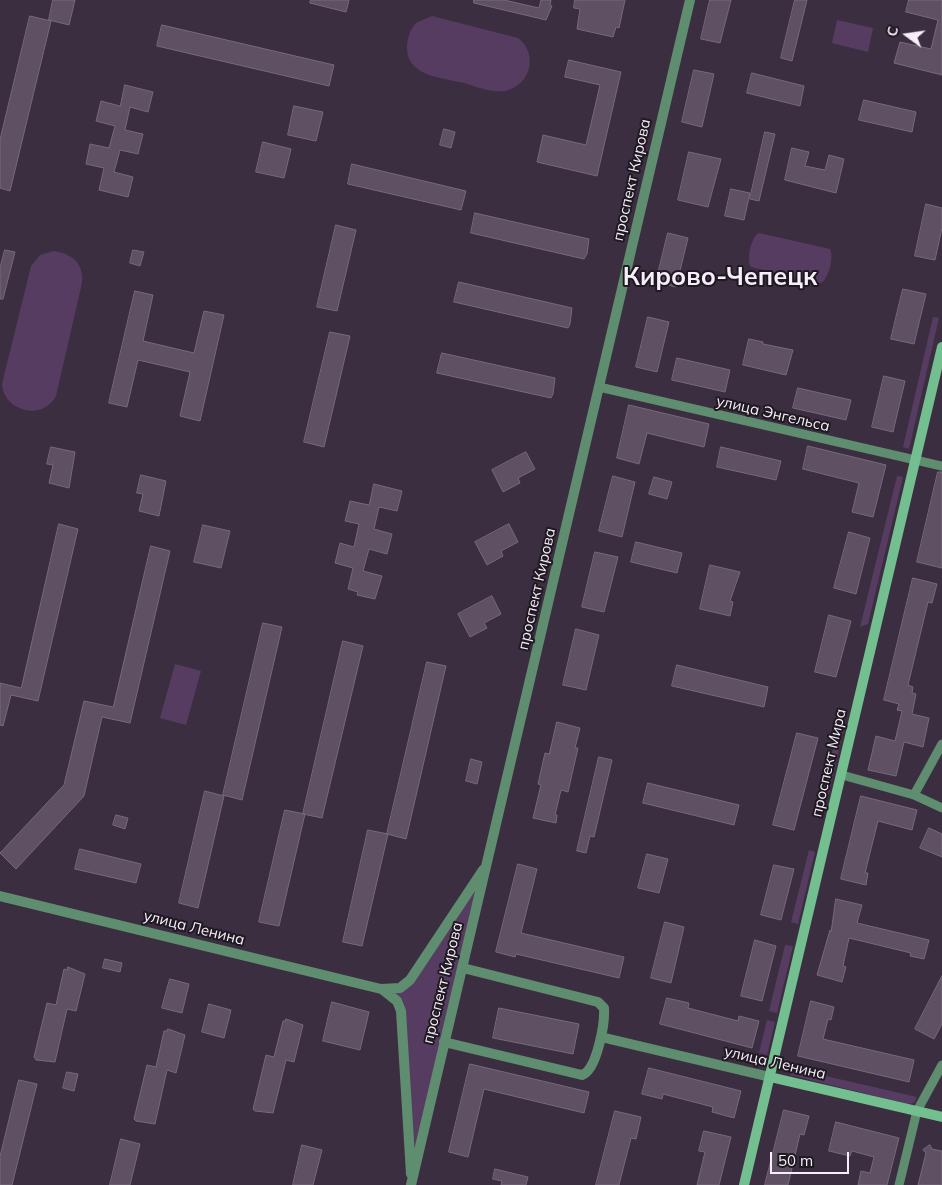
<!DOCTYPE html>
<meta charset="utf-8">
<style>
body{margin:0}
#map{position:relative;width:942px;height:1185px;overflow:hidden;background:#3b2e40;font-family:Mulish,sans-serif}
canvas{display:block}
.north{position:absolute;left:882px;top:10px;width:50px;height:50px;-webkit-text-stroke:4px #1f1921;paint-order:stroke;rotate:284deg;font-size:14px;font-weight:700;line-height:20px;text-align:center;color:#f7eefa}
.north::after{content:'';display:block;margin:auto;width:18px;height:22px;background:#f7eefa;clip-path:polygon(50% 0,100% 100%,50% 72%,0 100%)}
.scale{position:absolute;left:770px;top:1152px;width:79px;height:22px;box-sizing:border-box;border:2px solid #f7eefa;border-top:0;padding-left:6px;font-size:15px;line-height:18px;white-space:nowrap;color:#f7eefa;-webkit-text-stroke:4px #1f1921;paint-order:stroke}
</style>
<div id="map">
<canvas width="942" height="1185"></canvas>
<div class="north">С</div>
<div class="scale">50 m</div>
</div>
<script>
const g = document.querySelector('canvas').getContext('2d');
g.lineJoin = 'round';
function paint(path, color) {
  g.fillStyle = color;
  g.fill(path, 'evenodd');
}
function stroke(path, color, width, dash) {
  g.strokeStyle = color;
  g.lineWidth = width;
  g.lineCap = dash ? 'butt' : 'round';
  g.setLineDash(dash || []);
  g.stroke(path);
}
function drawText(font, color, halo, rows, align = 'center') {
  g.font = font + ' Mulish,sans-serif';
  g.lineWidth = 4;
  g.setLineDash([]);
  g.textBaseline = 'middle';
  g.strokeStyle = halo;
  g.fillStyle = color;
  for (const [text, x, y, turn = 0] of rows) {
    g.save();
    g.translate(x, y);
    g.rotate((+turn || 0) * Math.PI / 180);
    g.textAlign = isNaN(turn) ? turn : align;
    if (halo) g.strokeText(text, 0, 0);
    g.fillText(text, 0, 0);
    g.restore();
  }
}
paint(new Path2D(`
 M 432,16 L 518,38 C 538,53 532,85 505,91 C 492,93 477,87 464,83 C 442,78 407,76 407,48 C 407,38 410,30 416,23 Z
 M 837,20 L 873,28 L 868,52 L 832,43 Z
 M 759,233 L 830,249 C 834,257 829,278 821,283 L 817,282 L 751,267 C 746,260 751,237 759,233 Z
 M 54,251 C 73,254 84,264 82,283 L 56,396 C 43,421 4,412 2,384 L 31,266 L 40,255 Z
 M 933,317 L 939,318 L 909,449 L 903,447 Z
 M 897,476 L 903,477 L 868,624 L 860,627 Z
 M 175,664 L 201,671 L 186,725 L 160,718 Z
 M 839,722 L 844,725 L 844,728 L 829,794 L 823,792 Z
 M 809,850 L 815,852 L 798,924 L 791,922 Z
 M 487,863 L 412,1180 L 403,1020 L 389,989 L 400,988 Z
 M 785,945 L 793,946 L 777,1013 L 769,1011 Z
 M 767,1020 L 775,1022 L 767,1055 L 759,1053 Z
 M 791,1068 L 917,1097 L 914,1103 L 907,1104 L 790,1075 Z`), '#573c61');
const building = new Path2D(`
 M 53,0 L 75,0 L 69,25 L 49,20 Z
 M 311,0 L 349,0 L 346,12 L 310,3 Z
 M 474,0 L 504,0 L 539,8 L 541,0 L 551,0 L 550,5 L 552,6 L 546,20 L 474,3 Z
 M 575,0 L 625,0 L 619,28 L 616,27 L 613,37 L 577,29 L 580,9 L 574,8 Z
 M 710,0 L 731,0 L 720,43 L 701,39 Z
 M 795,0 L 807,0 L 792,61 L 781,58 Z
 M 909,0 L 942,0 L 942,75 L 894,63 L 900,42 L 931,49 L 938,20 L 906,12 Z
 M 30,16 L 51,21 L 10,191 L 0,188 L 0,140 Z
 M 162,25 L 334,65 L 329,86 L 157,46 Z
 M 569,60 L 621,72 L 597,176 L 537,162 L 543,135 L 586,145 L 600,85 L 565,77 Z
 M 694,70 L 714,74 L 702,127 L 682,122 Z
 M 752,73 L 804,86 L 800,106 L 747,93 Z
 M 125,85 L 153,92 L 148,112 L 130,107 L 125,130 L 143,134 L 138,154 L 120,150 L 114,172 L 133,177 L 128,197 L 99,190 L 104,168 L 86,164 L 90,144 L 109,148 L 115,126 L 96,121 L 101,101 L 120,106 Z
 M 864,100 L 916,112 L 912,132 L 859,120 Z
 M 294,106 L 323,112 L 316,141 L 288,135 Z
 M 444,129 L 455,132 L 451,148 L 440,145 Z
 M 765,132 L 775,134 L 759,201 L 750,199 Z
 M 263,142 L 291,149 L 284,178 L 256,172 Z
 M 792,148 L 809,152 L 805,166 L 825,170 L 829,155 L 844,159 L 836,193 L 785,180 Z
 M 689,152 L 721,159 L 708,207 L 678,200 Z
 M 352,164 L 466,191 L 461,210 L 348,184 Z
 M 731,189 L 750,193 L 744,220 L 725,216 Z
 M 926,204 L 942,208 L 942,228 L 935,260 L 915,256 Z
 M 475,213 L 589,239 L 587,254 L 584,259 L 471,233 Z
 M 336,225 L 356,230 L 337,311 L 317,307 Z
 M 668,233 L 688,238 L 676,287 L 656,282 Z
 M 5,250 L 15,252 L 3,299 L 0,299 L 0,268 Z
 M 133,250 L 144,252 L 140,266 L 130,263 Z
 M 459,282 L 572,308 L 570,324 L 568,328 L 454,302 Z
 M 903,289 L 926,294 L 914,344 L 891,339 Z
 M 135,291 L 153,295 L 143,341 L 194,353 L 204,311 L 224,315 L 200,421 L 180,416 L 190,372 L 138,360 L 127,407 L 109,403 Z
 M 648,317 L 669,322 L 657,372 L 636,367 Z
 M 330,332 L 350,336 L 324,447 L 304,442 Z
 M 749,339 L 763,342 L 763,344 L 793,350 L 786,375 L 743,365 Z
 M 442,353 L 555,378 L 553,394 L 551,398 L 437,373 Z
 M 677,358 L 730,370 L 725,392 L 672,380 Z
 M 884,376 L 905,381 L 893,432 L 872,427 Z
 M 798,388 L 851,400 L 846,420 L 793,408 Z
 M 629,405 L 709,424 L 704,447 L 647,433 L 639,464 L 617,458 Z
 M 808,446 L 886,465 L 873,517 L 852,512 L 859,483 L 803,469 Z
 M 51,447 L 75,452 L 69,488 L 49,483 L 53,465 L 47,464 Z
 M 721,447 L 781,461 L 776,480 L 717,467 Z
 M 526,452 L 535,469 L 518,478 L 520,483 L 503,492 L 492,470 Z
 M 938,472 L 942,472 L 942,568 L 917,562 Z
 M 141,475 L 166,481 L 159,516 L 139,511 L 143,494 L 137,493 Z
 M 613,476 L 635,482 L 622,537 L 599,531 Z
 M 654,477 L 672,482 L 667,499 L 649,494 Z
 M 374,484 L 402,491 L 397,511 L 379,507 L 374,529 L 392,534 L 387,554 L 369,549 L 363,571 L 382,576 L 375,599 L 357,595 L 358,592 L 348,589 L 353,568 L 335,563 L 340,543 L 354,547 L 359,524 L 345,521 L 350,501 L 369,505 Z
 M 59,524 L 78,529 L 38,701 L 11,695 L 3,726 L 0,725 L 0,683 L 21,688 Z
 M 509,524 L 518,542 L 501,551 L 503,556 L 487,565 L 475,542 Z
 M 203,525 L 230,531 L 221,568 L 194,562 Z
 M 849,532 L 870,538 L 856,594 L 834,588 Z
 M 636,542 L 682,553 L 677,573 L 631,562 Z
 M 151,546 L 170,551 L 130,723 L 102,717 L 84,796 L 16,869 L 0,853 L 64,785 L 84,701 L 113,707 Z
 M 595,552 L 618,557 L 604,612 L 582,607 Z
 M 710,565 L 740,572 L 730,601 L 733,602 L 730,616 L 700,609 Z
 M 913,578 L 937,584 L 932,603 L 928,602 L 908,685 L 913,687 L 912,693 L 916,694 L 912,714 L 929,718 L 923,747 L 904,742 L 896,776 L 868,770 L 876,736 L 895,741 L 902,711 L 897,710 L 899,704 L 884,700 Z
 M 492,596 L 501,614 L 484,623 L 487,628 L 470,637 L 458,614 Z
 M 829,615 L 851,621 L 836,677 L 815,672 Z
 M 263,623 L 282,627 L 242,800 L 223,795 Z
 M 576,629 L 599,635 L 586,690 L 563,685 Z
 M 343,641 L 363,646 L 322,818 L 303,814 Z
 M 427,662 L 446,666 L 406,839 L 387,834 Z
 M 677,665 L 768,687 L 764,707 L 672,686 Z
 M 557,722 L 580,728 L 575,748 L 578,748 L 568,792 L 561,790 L 555,815 L 557,815 L 556,823 L 533,818 L 541,785 L 538,784 L 545,753 L 549,754 Z
 M 797,733 L 818,738 L 794,830 L 773,825 Z
 M 599,757 L 612,760 L 594,837 L 590,836 L 586,853 L 577,851 Z
 M 471,759 L 482,762 L 477,784 L 466,781 Z
 M 648,783 L 739,805 L 734,825 L 643,803 Z
 M 205,791 L 224,796 L 198,908 L 179,903 Z
 M 861,796 L 917,810 L 912,830 L 878,821 L 865,873 L 868,873 L 866,885 L 841,879 Z
 M 285,810 L 305,814 L 279,926 L 259,922 Z
 M 116,815 L 128,818 L 125,829 L 113,825 Z
 M 929,828 L 942,834 L 942,857 L 920,848 Z
 M 368,830 L 388,834 L 362,946 L 343,942 Z
 M 80,849 L 141,864 L 136,883 L 75,869 Z
 M 647,854 L 668,859 L 659,893 L 638,888 Z
 M 518,864 L 537,869 L 521,933 L 624,957 L 619,978 L 516,954 L 515,957 L 496,952 Z
 M 774,865 L 794,869 L 781,920 L 761,915 Z
 M 836,899 L 862,905 L 857,923 L 929,940 L 924,959 L 910,956 L 911,953 L 849,938 L 843,966 L 846,967 L 842,982 L 817,975 L 830,930 L 831,931 Z
 M 665,922 L 684,927 L 671,983 L 651,978 Z
 M 755,940 L 776,946 L 762,1001 L 741,996 Z
 M 105,959 L 122,963 L 120,972 L 103,968 Z
 M 68,967 L 85,974 L 76,1011 L 67,1009 L 55,1062 L 36,1060 L 34,1057 L 47,1003 L 56,1005 L 64,969 L 67,970 Z
 M 942,976 L 942,1024 L 934,1039 L 915,1029 Z
 M 170,979 L 189,984 L 182,1013 L 162,1008 Z
 M 667,998 L 689,1003 L 688,1008 L 738,1021 L 739,1016 L 759,1021 L 752,1048 L 660,1024 Z
 M 811,1001 L 834,1007 L 831,1020 L 828,1019 L 823,1039 L 914,1060 L 909,1082 L 798,1056 Z
 M 332,1002 L 369,1012 L 360,1050 L 323,1041 Z
 M 209,1004 L 231,1010 L 224,1038 L 202,1032 Z
 M 499,1008 L 579,1024 L 573,1054 L 493,1038 Z
 M 286,1019 L 303,1025 L 294,1062 L 286,1060 L 273,1113 L 255,1111 L 253,1109 L 266,1055 L 274,1057 L 283,1021 L 286,1021 Z
 M 168,1029 L 185,1035 L 176,1073 L 167,1070 L 155,1124 L 136,1121 L 134,1119 L 147,1065 L 156,1067 L 164,1031 L 167,1031 Z
 M 470,1064 L 589,1092 L 584,1113 L 484,1089 L 468,1157 L 449,1152 Z
 M 649,1068 L 741,1091 L 734,1118 L 712,1112 L 713,1107 L 663,1094 L 662,1099 L 642,1094 Z
 M 67,1072 L 78,1074 L 74,1091 L 63,1088 Z
 M 19,1080 L 37,1084 L 12,1185 L 0,1185 L 0,1157 Z
 M 784,1110 L 809,1116 L 804,1135 L 800,1134 L 788,1185 L 765,1185 Z
 M 615,1111 L 641,1117 L 636,1139 L 631,1138 L 619,1185 L 596,1185 Z
 M 836,1122 L 899,1138 L 887,1185 L 858,1185 L 861,1171 L 870,1173 L 874,1157 L 852,1151 L 850,1156 L 829,1151 Z
 M 704,1131 L 731,1137 L 719,1185 L 697,1185 L 705,1152 L 699,1151 Z
 M 121,1139 L 140,1144 L 130,1185 L 110,1185 Z
 M 302,1145 L 322,1150 L 313,1185 L 293,1185 Z
 M 930,1145 L 932,1149 L 942,1151 L 942,1185 L 918,1185 L 926,1153 L 923,1150 Z
 M 495,1169 L 528,1177 L 526,1185 L 501,1185 L 502,1181 L 493,1179 Z`);
paint(building, '#5f5064');
stroke(building, '#78687d', 1);
stroke(new Path2D(`
 M 599,387 L 942,466
 M 842,775 L 914,795 L 942,808
 M 914,795 L 942,744
 M 899,1185 L 917,1111 L 942,1065`), '#5f8d6f', 9);
stroke(new Path2D(`
 M 0,896 L 381,989 L 400,988 L 410,980 L 483,870
 M 382,989 L 397,1001 L 401,1011 L 411,1174
 M 601,1037 L 770,1077
 M 444,1042 L 582,1075 C 597,1070 605,1023 604,1008 L 598,1002 L 463,968
 M 411,1185 L 690,0`), '#5f8d6f', 10);
stroke(new Path2D(`
 M 770,1077 L 942,1117
 M 744,1185 L 942,347`), '#74bf90', 10);
drawText('15px', '#f7eefa', '#1f1921', [
 ["проспект Кирова",632,180,-77],
 ["улица Энгельса",773,414,13],
 ["проспект Кирова",537,589,-77],
 ["проспект Мира",829,763,-77],
 ["улица Ленина",194,928,14],
 ["проспект Кирова",443,983,-76],
 ["улица Ленина",775,1063,13]
]);
drawText('bold 25px', '#f7eefa', '#1f1921', [
 ["Кирово-Чепецк",720,277]
]);
</script>
